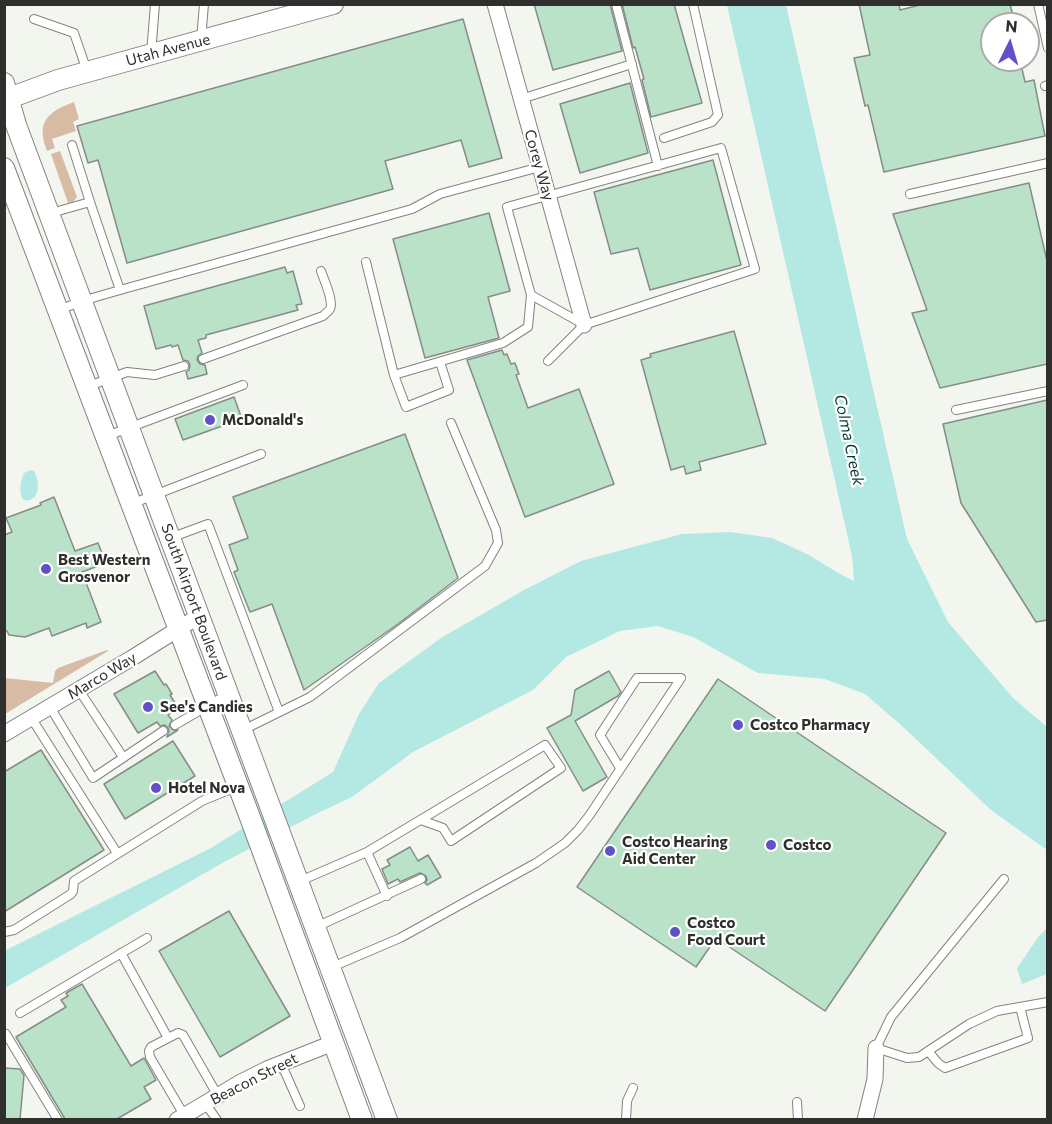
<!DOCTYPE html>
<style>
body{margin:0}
#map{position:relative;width:1052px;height:1124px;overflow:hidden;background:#f3f6ef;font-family:Commissioner,sans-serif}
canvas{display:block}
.frame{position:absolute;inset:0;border:6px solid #2f302d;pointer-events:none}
.north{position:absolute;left:980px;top:12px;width:60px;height:60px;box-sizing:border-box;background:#fff;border:2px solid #acacab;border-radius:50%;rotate:5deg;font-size:16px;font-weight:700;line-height:24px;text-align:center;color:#2f302d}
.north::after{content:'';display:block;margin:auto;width:21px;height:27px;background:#6051ca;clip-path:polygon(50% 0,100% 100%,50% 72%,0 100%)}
</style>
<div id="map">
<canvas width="1052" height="1124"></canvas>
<div class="frame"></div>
<div class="north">N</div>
</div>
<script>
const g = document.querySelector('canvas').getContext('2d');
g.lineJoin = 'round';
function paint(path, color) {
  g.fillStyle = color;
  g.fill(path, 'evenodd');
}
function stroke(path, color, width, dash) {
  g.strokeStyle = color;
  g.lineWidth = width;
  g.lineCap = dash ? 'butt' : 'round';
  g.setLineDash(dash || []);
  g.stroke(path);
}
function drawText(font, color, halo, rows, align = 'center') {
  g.font = font + ' Commissioner,sans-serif';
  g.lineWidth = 4.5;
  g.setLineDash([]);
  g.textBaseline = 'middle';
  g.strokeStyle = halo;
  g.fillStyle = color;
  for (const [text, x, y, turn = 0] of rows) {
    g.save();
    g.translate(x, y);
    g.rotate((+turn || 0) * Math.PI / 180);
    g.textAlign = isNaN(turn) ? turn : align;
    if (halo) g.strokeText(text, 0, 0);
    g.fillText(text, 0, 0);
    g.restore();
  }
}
paint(new Path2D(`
 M 74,102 L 79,119 L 73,122 L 76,131 L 52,139 L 55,148 L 47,151 C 46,147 43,141 43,136 C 40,116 58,108 74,102 Z
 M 60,151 L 77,197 L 73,202 L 68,203 L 51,154 Z
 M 107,650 L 108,651 L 5,714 L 5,678 L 53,683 L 55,671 L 58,668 Z`), '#d7bba4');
paint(new Path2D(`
 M 727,5 L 786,5 L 907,539 L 948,622 L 1013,698 L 1047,727 L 1047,850 L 991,810 L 901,725 L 865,694 L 825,679 L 758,673 L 693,637 L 658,626 L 620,631 L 566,657 L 533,690 L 413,752 L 352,797 L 316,814 L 224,862 L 5,988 L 4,951 L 6,950 L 211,848 L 333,772 L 359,714 L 379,683 L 441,638 L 524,590 L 581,561 L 682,534 L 730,532 L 772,538 L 809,555 L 840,574 L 854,581 L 852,556 Z
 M 31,470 L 34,471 C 38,478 41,494 32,499 C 16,507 20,480 24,473 Z
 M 1047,928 L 1047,974 L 1022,984 L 1017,968 L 1039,936 Z`), '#b3e8e3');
const building = new Path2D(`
 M 534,4 L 610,4 L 622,51 L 553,70 Z
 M 622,4 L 674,4 L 702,103 L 651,117 L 642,80 L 644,79 L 635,47 L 633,48 Z
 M 859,4 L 899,4 L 900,10 L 924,4 L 1010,4 L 1015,24 L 992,24 L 992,60 L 1020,60 L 1025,82 L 1034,80 L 1045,136 L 884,172 L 868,105 L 865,106 L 854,58 L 870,55 Z
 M 463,19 L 502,158 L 469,167 L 461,140 L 385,161 L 393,189 L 127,263 L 98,160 L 88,163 L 77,126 Z
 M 630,83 L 648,153 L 580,173 L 560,104 Z
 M 713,160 L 741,265 L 650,290 L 638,248 L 611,254 L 594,192 Z
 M 1029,183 L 1047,261 L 1047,364 L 940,388 L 912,313 L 927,310 L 893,214 Z
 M 489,213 L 510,291 L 488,297 L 499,338 L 425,358 L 393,239 Z
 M 285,267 L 287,273 L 293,271 L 302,304 L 296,305 L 298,310 L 206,335 L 206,338 L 198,340 L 202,353 L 198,356 L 197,360 L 200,364 L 205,365 L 207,374 L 188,379 L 186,372 L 189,370 L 190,365 L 188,361 L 183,360 L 178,345 L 172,347 L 171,345 L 156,349 L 144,306 Z
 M 734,331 L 766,444 L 699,462 L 701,470 L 686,474 L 684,466 L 671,470 L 641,360 L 651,357 L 650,354 Z
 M 502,350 L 504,355 L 507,354 L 511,364 L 515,363 L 519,374 L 516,375 L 528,408 L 579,389 L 614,484 L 525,517 L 467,360 Z
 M 234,397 L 242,419 L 183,440 L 175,419 Z
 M 1047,400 L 1047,620 L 1036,622 L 961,503 L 943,424 Z
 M 405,434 L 458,578 L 398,624 L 304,690 L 272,604 L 250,612 L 234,572 L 238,570 L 229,545 L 248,538 L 233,497 Z
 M 54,497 L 75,551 L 98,543 L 106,563 L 82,572 L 101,622 L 87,628 L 86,623 L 52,636 L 49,628 L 25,637 L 9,635 L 7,631 L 4,631 L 4,535 L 12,532 L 6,518 L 41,505 L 40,503 Z
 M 155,671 L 164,685 L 166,684 L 172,694 L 170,695 L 175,703 L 173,704 L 177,709 L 168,715 L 172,720 L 169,726 L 173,730 L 178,730 L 167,737 L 169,731 L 168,728 L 165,725 L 160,726 L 157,722 L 138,733 L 114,694 Z
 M 609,671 L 621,692 L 618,696 L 575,721 L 607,777 L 583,791 L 547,728 L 571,715 L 575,690 Z
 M 718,679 L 946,833 L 825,1011 L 716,938 L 696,967 L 577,887 Z
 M 173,741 L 195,776 L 125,819 L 104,784 Z
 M 41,750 L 104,850 L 4,912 L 4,772 Z
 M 410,847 L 418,861 L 428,855 L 441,877 L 427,885 L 425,883 L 427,880 L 426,876 L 420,873 L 400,882 L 398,879 L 388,884 L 382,869 L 390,865 L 387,860 Z
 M 229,911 L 290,1016 L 220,1057 L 159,951 Z
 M 82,984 L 131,1066 L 144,1058 L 156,1080 L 144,1087 L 151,1099 L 117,1119 L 65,1119 L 16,1037 L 66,1007 L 61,1000 L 68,996 L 66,993 Z
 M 4,1068 L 20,1069 L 24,1075 L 20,1119 L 4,1119 Z`);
paint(building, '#bae2c8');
stroke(building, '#868c88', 1.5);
const service = new Path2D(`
 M 616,4 L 658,166
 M 1038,4 L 1048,48
 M 34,19 L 74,33 L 87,71
 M 201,40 L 204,4
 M 151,54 L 155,4
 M 1045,86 L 1048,85
 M 521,99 L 632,64
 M 664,138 L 712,122 L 718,115 L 693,4
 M 910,194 L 1048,163
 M 90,202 L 120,290
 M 51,213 L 90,202 L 72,145
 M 366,262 L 394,375
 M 531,295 L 583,324
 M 59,310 L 82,301 L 120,290 L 412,209 L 440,194 L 540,167
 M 203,359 L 323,316 C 325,314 328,312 330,309 C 334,301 324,280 321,271
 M 440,362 L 449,390 L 406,407 L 394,375 L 503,343 L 528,327 L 531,295 L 507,207 L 721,148 L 755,269 L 584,325 L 548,361
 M 89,386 L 127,372 L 155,375 L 184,366
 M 956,410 L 1048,391
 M 107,436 L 243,385
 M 131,504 L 261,454
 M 170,538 L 208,524 L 279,712
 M 79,690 L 123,757
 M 50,707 L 93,778 L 163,731
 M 32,719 L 117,853
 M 175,725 L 228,694
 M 243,730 L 310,697 L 485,566 L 498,543 L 496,530 L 451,423
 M 1004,879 L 891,1017 L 876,1048 L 907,1058 L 919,1057 L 969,1024 L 997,1011 L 1048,1002
 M 300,881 L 367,852
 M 387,896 L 367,852 L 545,745 L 561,768 L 451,841 L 443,828 L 421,820
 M 316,927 L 421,879
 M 4,932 L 14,930 L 71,894 L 73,891 L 74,881 L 202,801 L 236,787
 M 121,953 L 168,1038
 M 332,967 L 400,938 L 536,863 L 565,843 L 578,830 L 589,816 L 681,678 L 637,678 L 600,735 L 620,768
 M 20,1013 L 147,938
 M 4,1035 L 6,1034 L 58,1120
 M 928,1051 L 938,1063 L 945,1068 L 1028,1038 L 1020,1007
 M 281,1063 L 300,1106
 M 797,1102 L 798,1120
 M 205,1103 L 217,1120
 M 184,1115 L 150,1057 L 149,1051 L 151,1047 L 178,1033 L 183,1035 L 218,1096
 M 626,1120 L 627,1101 L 633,1088`);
const minor = new Path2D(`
 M 495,4 L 584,325
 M 4,734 L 132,658 L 199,616
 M 177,1120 L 241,1082 L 267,1069 L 333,1043
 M 865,1120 L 875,1079 L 876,1048`);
const tertiary = new Path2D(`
 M 4,83 L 16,125 L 387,1120
 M 4,100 L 58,80 L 333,4
 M 4,168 L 248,812 L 362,1120`);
stroke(service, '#81847e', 10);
stroke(minor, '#81847e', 17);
stroke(tertiary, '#81847e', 22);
stroke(service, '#fff', 8);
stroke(minor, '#fff', 15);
stroke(tertiary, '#fff', 20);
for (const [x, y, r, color] of [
 [210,420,6,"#6051ca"],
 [46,569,6,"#6051ca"],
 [148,707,6,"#6051ca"],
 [738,725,6,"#6051ca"],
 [156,788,6,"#6051ca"],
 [771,845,6,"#6051ca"],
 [610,851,6,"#6051ca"],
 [675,932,6,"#6051ca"]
]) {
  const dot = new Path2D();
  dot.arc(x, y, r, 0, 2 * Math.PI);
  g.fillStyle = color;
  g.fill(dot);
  stroke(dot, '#fff', 2);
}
drawText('15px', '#2f302d', '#fff', [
 ["Utah Avenue",168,50,-15],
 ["Corey Way",539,165,74],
 ["South Airport Boulevard",194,602,70],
 ["Marco Way",102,676,-31],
 ["Beacon Street",254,1079,-27]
]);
drawText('bold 15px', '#2f302d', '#fff', [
 ["McDonald's",222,420],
 ["Best Western",58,560],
 ["Grosvenor",58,577],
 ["See's Candies",160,707],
 ["Costco Pharmacy",750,725],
 ["Hotel Nova",168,788],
 ["Costco Hearing",622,842],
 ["Aid Center",622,859],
 ["Costco",783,845],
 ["Costco",687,923],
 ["Food Court",687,940]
], 'left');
drawText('italic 16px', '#073a37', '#fff', [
 ["Colma Creek",849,440,78]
]);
</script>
